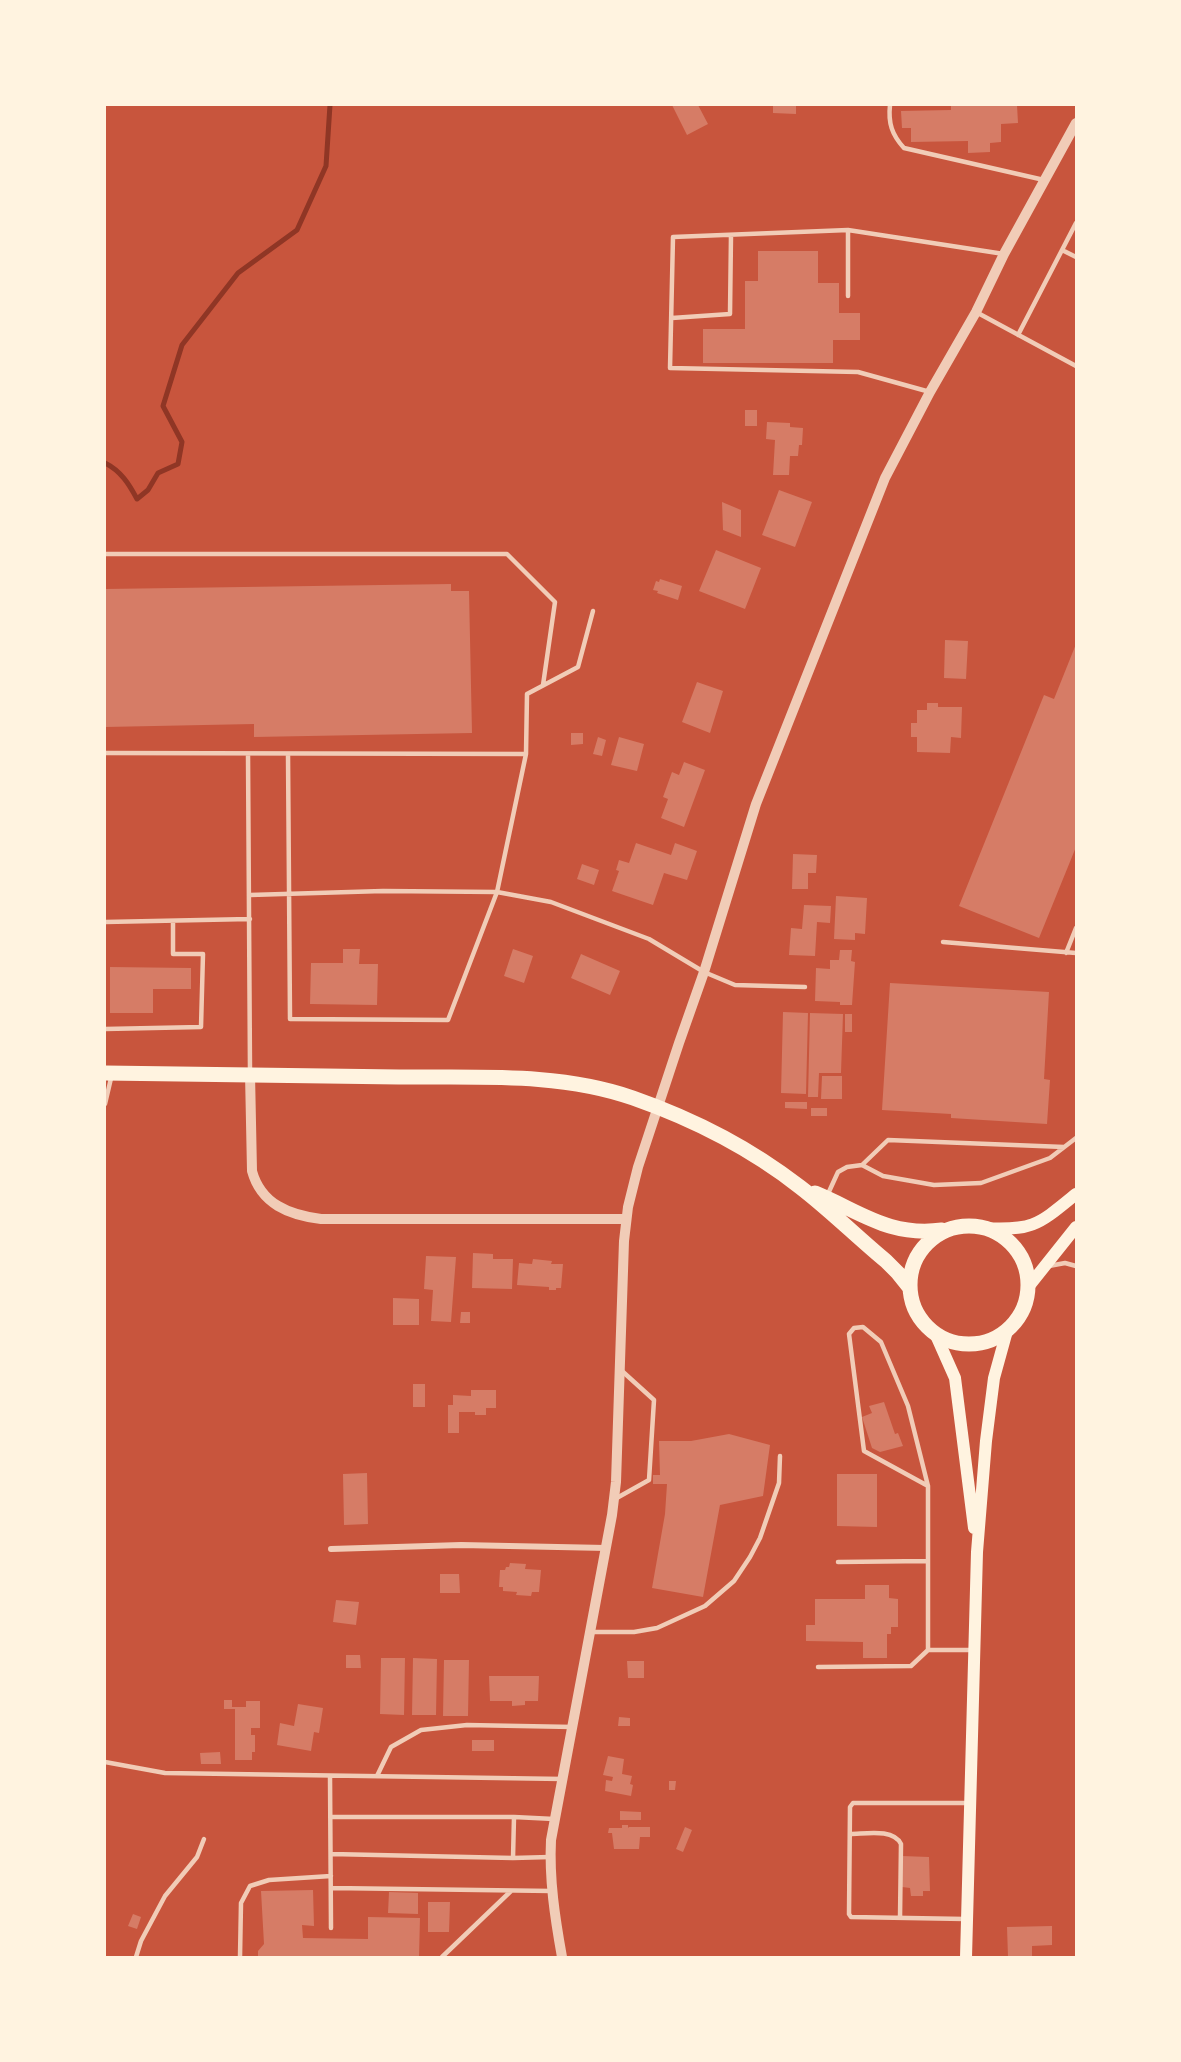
<!DOCTYPE html>
<style>
body{margin:0}
#map{position:relative;width:1181px;height:2062px;overflow:hidden;background:#c8553d;font-family:"Zilla Slab",serif}
canvas{display:block}
.frame{position:absolute;inset:0;border:106px solid #fff3e0;pointer-events:none}
</style>
<div id="map">
<canvas width="1181" height="2062"></canvas>
<div class="frame"></div>
</div>
<script>
const g = document.querySelector('canvas').getContext('2d');
g.lineJoin = 'round';
function stroke(path, color, width, dash) {
  g.strokeStyle = color;
  g.lineWidth = width;
  g.lineCap = dash ? 'butt' : 'round';
  g.setLineDash(dash || []);
  g.stroke(path);
}
function paint(path, color) {
  g.fillStyle = color;
  g.fill(path, 'evenodd');
}
stroke(new Path2D(`
 M 105,463 C 121,471 129,484 137,499 L 148,490 L 158,473 L 178,464 L 182,442 L 163,406 L 182,345 L 238,273 L 297,230 L 326,166 L 330,105`), '#8f3625', 5);
paint(new Path2D(`
 M 672,105 L 698,105 L 708,124 L 687,135 Z
 M 773,105 L 796,105 L 796,114 L 773,113 Z
 M 951,105 L 1017,105 L 1018,123 L 1001,124 L 1001,142 L 990,143 L 990,152 L 968,153 L 968,141 L 911,142 L 911,128 L 902,128 L 901,111 L 951,110 Z
 M 758,251 L 818,251 L 818,283 L 839,283 L 839,313 L 860,313 L 860,340 L 833,340 L 833,363 L 703,363 L 703,329 L 745,329 L 745,281 L 758,281 Z
 M 745,410 L 757,410 L 757,426 L 745,426 Z
 M 767,422 L 790,423 L 790,427 L 803,428 L 802,445 L 799,445 L 798,456 L 790,456 L 789,475 L 773,475 L 775,440 L 766,439 Z
 M 779,490 L 812,502 L 795,547 L 762,535 Z
 M 722,502 L 741,510 L 741,537 L 723,530 Z
 M 716,550 L 761,568 L 745,609 L 699,591 Z
 M 660,579 L 682,586 L 678,600 L 657,593 L 658,591 L 653,590 L 656,581 L 659,582 Z
 M 451,584 L 451,591 L 469,591 L 472,733 L 254,737 L 254,724 L 105,727 L 105,589 Z
 M 945,640 L 968,641 L 966,679 L 944,678 Z
 M 1076,644 L 1076,847 L 1039,938 L 959,906 L 1044,695 L 1054,699 Z
 M 697,682 L 723,691 L 710,733 L 682,722 Z
 M 927,703 L 938,703 L 938,707 L 962,707 L 961,738 L 951,737 L 950,753 L 917,752 L 917,737 L 911,737 L 911,723 L 917,723 L 917,710 L 927,710 Z
 M 571,733 L 583,733 L 583,744 L 571,745 Z
 M 598,737 L 606,740 L 602,756 L 593,754 Z
 M 619,737 L 644,744 L 637,771 L 611,765 Z
 M 684,762 L 705,770 L 684,827 L 661,818 L 668,799 L 663,797 L 672,772 L 679,775 Z
 M 636,843 L 671,855 L 675,843 L 697,851 L 687,880 L 664,873 L 653,905 L 612,891 L 619,871 L 616,870 L 619,860 L 629,863 Z
 M 793,854 L 817,855 L 816,873 L 808,873 L 808,889 L 792,889 Z
 M 582,864 L 599,870 L 594,885 L 577,879 Z
 M 836,896 L 867,898 L 865,934 L 855,933 L 855,940 L 834,939 Z
 M 804,905 L 831,906 L 830,923 L 817,922 L 815,956 L 789,955 L 791,928 L 802,929 Z
 M 343,949 L 360,949 L 359,964 L 378,964 L 377,1005 L 310,1004 L 311,963 L 343,963 Z
 M 513,949 L 533,956 L 524,983 L 504,976 Z
 M 840,950 L 852,950 L 851,961 L 855,962 L 852,1005 L 840,1005 L 840,1002 L 815,1001 L 816,968 L 830,969 L 830,960 L 839,960 Z
 M 581,954 L 620,971 L 610,995 L 571,978 Z
 M 110,967 L 191,968 L 191,989 L 153,989 L 153,1013 L 110,1013 Z
 M 890,983 L 1049,992 L 1044,1079 L 1050,1080 L 1047,1124 L 951,1118 L 951,1114 L 882,1110 Z
 M 783,1012 L 808,1013 L 806,1094 L 781,1093 Z
 M 810,1013 L 843,1014 L 841,1073 L 819,1073 L 818,1097 L 808,1097 Z
 M 845,1014 L 852,1014 L 852,1032 L 845,1032 Z
 M 822,1076 L 842,1076 L 842,1099 L 821,1099 Z
 M 785,1102 L 807,1102 L 807,1109 L 785,1108 Z
 M 811,1108 L 827,1108 L 827,1116 L 811,1116 Z
 M 473,1253 L 493,1254 L 493,1259 L 513,1259 L 512,1289 L 472,1288 Z
 M 426,1256 L 456,1257 L 451,1322 L 431,1321 L 433,1290 L 424,1289 Z
 M 533,1259 L 552,1261 L 551,1264 L 563,1264 L 561,1288 L 556,1288 L 556,1290 L 549,1290 L 549,1287 L 517,1285 L 519,1263 L 532,1264 Z
 M 393,1298 L 419,1299 L 419,1325 L 393,1325 Z
 M 461,1312 L 470,1312 L 470,1323 L 460,1323 Z
 M 413,1384 L 425,1384 L 425,1407 L 413,1407 Z
 M 471,1390 L 496,1390 L 496,1408 L 486,1408 L 486,1415 L 475,1415 L 475,1412 L 459,1412 L 459,1433 L 448,1433 L 448,1405 L 453,1405 L 453,1395 L 471,1396 Z
 M 884,1402 L 895,1434 L 898,1433 L 903,1446 L 880,1452 L 872,1448 L 862,1417 L 872,1413 L 869,1406 Z
 M 729,1434 L 770,1445 L 763,1496 L 720,1505 L 703,1597 L 652,1588 L 665,1514 L 667,1484 L 653,1484 L 653,1475 L 660,1475 L 659,1441 L 691,1441 Z
 M 367,1473 L 368,1524 L 344,1525 L 343,1474 Z
 M 837,1474 L 877,1474 L 877,1527 L 837,1526 Z
 M 510,1563 L 526,1564 L 525,1569 L 541,1570 L 539,1592 L 532,1592 L 531,1596 L 516,1595 L 517,1592 L 503,1591 L 503,1587 L 499,1587 L 500,1570 L 505,1570 L 506,1567 L 509,1567 Z
 M 440,1574 L 459,1574 L 460,1593 L 440,1593 Z
 M 865,1585 L 889,1585 L 889,1598 L 898,1599 L 898,1627 L 891,1627 L 891,1634 L 887,1634 L 887,1658 L 863,1658 L 863,1642 L 806,1641 L 806,1625 L 815,1625 L 815,1599 L 865,1599 Z
 M 336,1600 L 359,1602 L 356,1625 L 333,1622 Z
 M 346,1655 L 360,1655 L 361,1668 L 346,1668 Z
 M 381,1658 L 405,1658 L 404,1715 L 380,1714 Z
 M 413,1658 L 437,1659 L 436,1715 L 412,1715 Z
 M 444,1660 L 469,1660 L 468,1716 L 443,1716 Z
 M 627,1661 L 644,1661 L 644,1678 L 628,1678 Z
 M 489,1676 L 539,1676 L 538,1701 L 525,1701 L 525,1705 L 512,1706 L 512,1701 L 490,1701 Z
 M 224,1700 L 232,1700 L 232,1707 L 246,1707 L 246,1701 L 260,1701 L 260,1728 L 251,1728 L 251,1735 L 255,1735 L 255,1752 L 252,1752 L 252,1760 L 235,1760 L 235,1709 L 224,1709 Z
 M 298,1704 L 323,1708 L 319,1733 L 314,1732 L 311,1751 L 277,1745 L 280,1723 L 294,1726 Z
 M 619,1717 L 630,1718 L 630,1726 L 618,1726 Z
 M 472,1740 L 494,1740 L 494,1751 L 472,1751 Z
 M 220,1752 L 221,1764 L 201,1764 L 200,1753 Z
 M 608,1756 L 624,1759 L 622,1774 L 632,1776 L 630,1784 L 633,1785 L 631,1796 L 605,1791 L 606,1780 L 612,1781 L 613,1777 L 603,1775 Z
 M 669,1781 L 676,1781 L 675,1790 L 669,1790 Z
 M 620,1811 L 641,1812 L 641,1820 L 620,1820 Z
 M 622,1825 L 628,1825 L 628,1828 L 629,1827 L 650,1827 L 650,1837 L 640,1837 L 639,1849 L 614,1849 L 612,1833 L 608,1833 L 609,1828 L 622,1828 Z
 M 685,1827 L 692,1830 L 683,1852 L 676,1849 Z
 M 902,1856 L 929,1857 L 930,1891 L 923,1891 L 923,1896 L 911,1896 L 910,1888 L 902,1887 Z
 M 313,1890 L 314,1926 L 302,1925 L 303,1938 L 368,1939 L 368,1917 L 420,1918 L 419,1957 L 258,1957 L 258,1951 L 264,1944 L 261,1891 Z
 M 389,1892 L 418,1893 L 418,1914 L 388,1913 Z
 M 428,1902 L 450,1902 L 449,1932 L 428,1932 Z
 M 133,1914 L 141,1917 L 137,1929 L 128,1926 Z
 M 1052,1926 L 1052,1945 L 1032,1946 L 1032,1957 L 1008,1957 L 1007,1927 Z`), '#d67c66');
stroke(new Path2D(`
 M 890,105 C 888,123 892,135 904,148 L 1044,180
 M 848,230 L 848,296
 M 1062,250 L 1076,257
 M 976,312 L 1076,366
 M 672,318 L 730,314 L 731,235
 M 1018,335 L 1076,223
 M 930,392 L 858,372 L 670,368 L 673,237 L 848,230 L 1004,254
 M 105,554 L 507,554 L 555,602 L 543,685
 M 105,753 L 526,754
 M 248,754 L 250,1072
 M 288,754 L 290,1019 L 448,1020 L 497,892 L 526,754 L 527,694 L 578,667 L 593,611
 M 250,895 L 383,891 L 497,892 L 551,902 L 649,939 L 704,972 L 735,985 L 805,987
 M 105,922 L 250,919
 M 943,942 L 1076,953
 M 1066,953 L 1076,928
 M 105,1029 L 201,1027 L 203,954 L 173,954 L 173,921
 M 105,1104 L 112,1074
 M 862,1165 L 888,1140 L 1064,1147
 M 827,1196 L 838,1172 L 847,1167 L 862,1165 L 883,1176 L 934,1185 L 981,1183 L 1050,1158 L 1076,1138
 M 1049,1266 L 1065,1263 L 1076,1266
 M 928,1486 L 864,1451 L 849,1334 L 854,1328 L 863,1327 L 881,1342 L 908,1406 L 928,1486 L 928,1650 L 972,1650
 M 615,1499 L 649,1480 L 654,1400 L 622,1371
 M 838,1562 L 928,1561
 M 591,1632 L 634,1632 L 657,1628 L 705,1606 L 734,1581 L 750,1557 L 760,1538 L 779,1483 L 780,1456
 M 818,1667 L 911,1666 L 928,1650
 M 105,1762 L 165,1773 L 563,1779
 M 330,1776 L 331,1928
 M 377,1776 L 391,1747 L 421,1730 L 467,1725 L 573,1727
 M 331,1817 L 514,1817 L 513,1858 L 331,1854
 M 514,1817 L 554,1819
 M 850,1834 C 865,1834 893,1828 901,1844 L 900,1918
 M 513,1858 L 550,1857
 M 331,1888 L 552,1891
 M 965,1919 L 851,1917 L 849,1914 L 850,1807 L 853,1803 L 968,1803
 M 136,1957 L 141,1941 L 165,1896 L 197,1857 L 204,1839
 M 240,1957 L 241,1903 L 250,1886 L 269,1880 L 331,1876
 M 442,1957 L 511,1891`), '#f1ccb7', 4.5);
stroke(new Path2D(`
 M 331,1549 L 461,1545 L 606,1548`), '#f1ccb7', 6);
stroke(new Path2D(`
 M 250,1074 L 252,1171 C 261,1204 289,1215 321,1219 L 625,1219
 M 562,1957 C 555,1918 549,1879 551,1840 L 612,1515 L 616,1482 L 624,1241 L 628,1207 L 638,1167 L 679,1043 L 704,972 L 756,804 L 885,478 L 930,392 L 976,312 L 1004,254 L 1076,123`), '#f1ccb7', 10);
stroke(new Path2D(`
 M 983,1228 C 1033,1231 1038,1225 1076,1194
 M 1029,1286 L 1076,1227
 M 935,1333 L 955,1378 L 974,1528
 M 966,1957 L 977,1552 L 986,1441 L 994,1378 L 1007,1331`), '#fff3e0', 12);
stroke(new Path2D(`
 M 105,1073 C 203,1074 301,1076 399,1077 C 477,1078 559,1072 633,1098 C 693,1119 750,1148 800,1187 C 830,1210 857,1237 886,1261 L 898,1273 L 910,1288
 M 815,1193 C 861,1212 889,1237 942,1230
 M910 1285a59 59 0 1 1 118 0a59 59 0 1 1-118 0Z`), '#fff3e0', 15);
</script>
